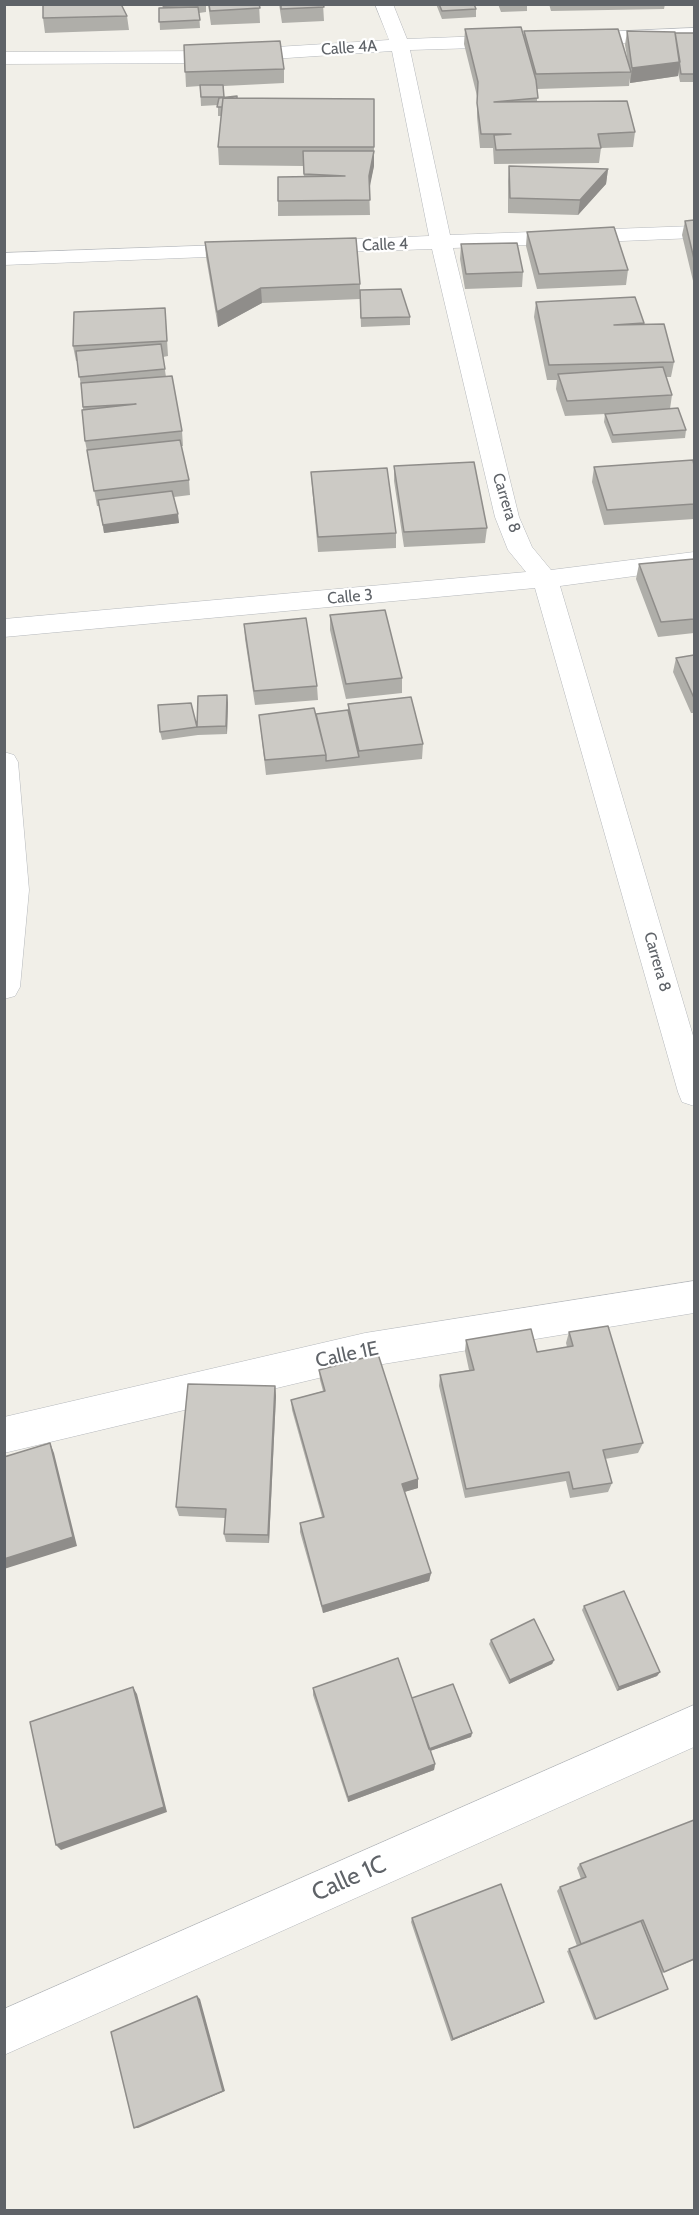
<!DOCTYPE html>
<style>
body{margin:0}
#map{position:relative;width:699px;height:2215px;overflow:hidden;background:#f1efe8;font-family:Cabin,sans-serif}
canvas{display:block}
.frame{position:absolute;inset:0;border:6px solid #5f6368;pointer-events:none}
</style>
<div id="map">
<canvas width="699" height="2215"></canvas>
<div class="frame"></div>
</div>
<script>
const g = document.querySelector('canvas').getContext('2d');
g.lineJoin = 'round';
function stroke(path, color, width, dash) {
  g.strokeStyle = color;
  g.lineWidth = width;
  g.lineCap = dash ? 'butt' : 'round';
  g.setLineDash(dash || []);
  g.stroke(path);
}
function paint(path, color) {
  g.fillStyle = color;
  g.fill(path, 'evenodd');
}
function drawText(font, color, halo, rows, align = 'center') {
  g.font = font + ' Cabin,sans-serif';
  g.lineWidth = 4.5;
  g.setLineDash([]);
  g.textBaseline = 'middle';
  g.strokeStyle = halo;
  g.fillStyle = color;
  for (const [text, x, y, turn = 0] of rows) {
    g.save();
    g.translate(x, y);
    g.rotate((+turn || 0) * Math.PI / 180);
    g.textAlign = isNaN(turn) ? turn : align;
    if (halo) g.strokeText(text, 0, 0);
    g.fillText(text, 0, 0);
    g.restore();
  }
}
const street = new Path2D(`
 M 375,4 L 393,4 L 407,39 L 509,35 L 516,37 L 518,41 L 516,45 L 509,47 L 410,50 L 450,235 L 694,226 L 694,238 L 453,248 L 519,517 L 532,547 L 551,570 L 694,552 L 694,568 L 560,586 L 694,1039 L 694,1106 L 682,1102 L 678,1092 L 535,588 L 4,637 L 4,619 L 526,572 L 508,550 L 495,517 L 432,249 L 313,253 L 305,252 L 302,247 L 305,242 L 313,241 L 429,236 L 392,51 L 212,63 L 4,64 L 4,52 L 212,51 L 389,40 Z
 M 694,28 L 694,40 L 576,45 L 569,43 L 567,39 L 569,35 L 576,33 Z
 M 249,244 L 257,245 L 260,250 L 257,255 L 4,265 L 4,253 Z
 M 4,752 L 14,755 L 18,762 L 29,890 L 20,987 L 15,996 L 4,999 Z
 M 694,1281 L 694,1313 L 365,1367 L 4,1453 L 4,1417 L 365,1333 Z
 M 694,1705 L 694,1747 L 4,2055 L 4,2009 Z`);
stroke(street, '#b5b8bc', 1);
paint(street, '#fff');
paint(new Path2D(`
 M 163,4 L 206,4 L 206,12 L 199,13 L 200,28 L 160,30 L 159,8 L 163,8 Z
 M 208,4 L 259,4 L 260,23 L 211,25 Z
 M 279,4 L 323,4 L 324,21 L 282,23 Z
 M 436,4 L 474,4 L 476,9 L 476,17 L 442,19 Z
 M 498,4 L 527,4 L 527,11 L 501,12 Z
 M 549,4 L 665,4 L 664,9 L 551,11 Z
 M 127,16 L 129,30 L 45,33 L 43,18 Z
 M 465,29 L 524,37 L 524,31 L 628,62 L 625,45 L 627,31 L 675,35 L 694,33 L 694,82 L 680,82 L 678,72 L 678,76 L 630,83 L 630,78 L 629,86 L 537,89 L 537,102 L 635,132 L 633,147 L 601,148 L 599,163 L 494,164 L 493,148 L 480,148 L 477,117 L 477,96 L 464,44 Z
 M 184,45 L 284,69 L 284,83 L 224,86 L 224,98 L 374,99 L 374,166 L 369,187 L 370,215 L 278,216 L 278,201 L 304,177 L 303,166 L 219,165 L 218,147 L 221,116 L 218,116 L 218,105 L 201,106 L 200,86 L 186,87 Z
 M 509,166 L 608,169 L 606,184 L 578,215 L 508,213 L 508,181 Z
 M 694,220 L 694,285 L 682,235 L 685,221 Z
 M 527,232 L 628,270 L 626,285 L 537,289 L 526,246 Z
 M 205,242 L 360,284 L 360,290 L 410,317 L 410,325 L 361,327 L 360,299 L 262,303 L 218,327 L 206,257 Z
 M 461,244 L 523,272 L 522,287 L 465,289 L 460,259 Z
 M 536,302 L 644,323 L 644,324 L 674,362 L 671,377 L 666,377 L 672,395 L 670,409 L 686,430 L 685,438 L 612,443 L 604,422 L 605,414 L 565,416 L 556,389 L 557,380 L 547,380 L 534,317 Z
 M 166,323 L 168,356 L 163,357 L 166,377 L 182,431 L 183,446 L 181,446 L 189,480 L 190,495 L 174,497 L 179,523 L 104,533 L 99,506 L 97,506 L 88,456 L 85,441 L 82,392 L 77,361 L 76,361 L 73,346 Z
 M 694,465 L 694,519 L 604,525 L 592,482 L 594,467 Z
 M 394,466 L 487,528 L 485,543 L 404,547 L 394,481 Z
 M 311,472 L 396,533 L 396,548 L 318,552 L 312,487 Z
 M 694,559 L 694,633 L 658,637 L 636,579 L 639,564 Z
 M 330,615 L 402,678 L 402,693 L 346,699 L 330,630 Z
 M 244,624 L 317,686 L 318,700 L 255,705 L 245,639 Z
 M 694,655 L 694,713 L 691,713 L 673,672 L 676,658 Z
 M 227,695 L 228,703 L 227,734 L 198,735 L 197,727 Z
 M 348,704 L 423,744 L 422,759 L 266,775 L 259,715 L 316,714 L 348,710 Z
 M 197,727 L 198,735 L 162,740 L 160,732 Z
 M 569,1332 L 643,1443 L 638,1453 L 605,1459 L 612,1483 L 608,1492 L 570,1498 L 566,1481 L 465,1498 L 439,1386 L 440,1375 L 469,1370 L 465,1351 L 466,1340 L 537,1352 L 567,1347 L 566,1343 Z
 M 319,1370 L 418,1488 L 404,1492 L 431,1573 L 429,1581 L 323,1613 L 300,1532 L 300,1523 L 322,1517 L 292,1410 L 291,1400 L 323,1391 L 320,1380 Z
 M 275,1386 L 276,1396 L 269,1543 L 226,1542 L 224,1534 L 225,1518 L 179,1516 L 176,1507 Z
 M 584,1606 L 660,1672 L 657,1676 L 617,1691 L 582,1610 Z
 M 491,1640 L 554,1660 L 552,1664 L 509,1684 L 489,1644 Z
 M 313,1688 L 412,1698 L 472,1733 L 471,1737 L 430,1751 L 435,1764 L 434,1770 L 348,1802 L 313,1695 Z
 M 580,1864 L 694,1960 L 662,1973 L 668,1989 L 594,2020 L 567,1951 L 577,1946 L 557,1891 L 560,1887 L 581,1879 L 577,1868 Z
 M 412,1918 L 541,2004 L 451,2041 L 411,1922 Z`), '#afaea9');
paint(new Path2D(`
 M 680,62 L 678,76 L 630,83 L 632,68 Z
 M 374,151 L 374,166 L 369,191 L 369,176 Z
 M 608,169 L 606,184 L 578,215 L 580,200 Z
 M 261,288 L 262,303 L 218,327 L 217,312 Z
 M 178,514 L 179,523 L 104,533 L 103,525 Z
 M 227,695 L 228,703 L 227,734 L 226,726 Z
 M 275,1386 L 276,1396 L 269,1543 L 268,1535 Z
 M 50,1443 L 54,1453 L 77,1546 L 4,1569 L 4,1559 Z
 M 418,1479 L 418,1488 L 401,1493 L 402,1484 Z
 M 431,1573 L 429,1581 L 323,1613 L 322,1606 Z
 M 554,1660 L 552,1664 L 509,1684 L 510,1680 Z
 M 660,1672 L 657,1676 L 617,1691 L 619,1687 Z
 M 133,1687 L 137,1694 L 167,1812 L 61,1850 L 56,1845 Z
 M 472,1733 L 471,1737 L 427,1752 L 428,1749 Z
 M 435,1764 L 434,1770 L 348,1802 L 348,1797 Z
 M 197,1996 L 200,1999 L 225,2091 L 138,2128 L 134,2128 Z
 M 544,2002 L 541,2004 L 451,2041 L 453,2039 Z`), '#8f8d8a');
const building = new Path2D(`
 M 43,4 L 121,4 L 127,16 L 43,18 Z
 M 163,4 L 206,4 L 163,6 Z
 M 209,4 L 259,4 L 260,8 L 210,11 Z
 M 281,4 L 323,4 L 324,7 L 281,9 Z
 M 439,4 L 474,4 L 476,9 L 442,11 Z
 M 198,7 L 200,20 L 159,22 L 159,8 Z
 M 521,27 L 536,80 L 538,98 L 494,102 L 627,101 L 635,132 L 598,134 L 601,148 L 496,150 L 494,135 L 511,134 L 481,134 L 477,103 L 478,82 L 465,29 Z
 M 618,29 L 631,72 L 536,74 L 524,31 Z
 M 627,31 L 675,32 L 680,62 L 632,68 Z
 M 675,33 L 694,33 L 694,74 L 681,74 Z
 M 280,41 L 284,69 L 185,72 L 184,45 Z
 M 200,85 L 223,85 L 224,97 L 201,97 Z
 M 237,96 L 237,98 L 223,98 L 222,107 L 217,107 L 219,98 Z
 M 223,98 L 374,99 L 374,147 L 218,147 Z
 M 303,151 L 374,151 L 369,176 L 370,200 L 278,201 L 278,177 L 345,176 L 304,174 Z
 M 509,166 L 608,169 L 580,200 L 510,198 Z
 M 694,220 L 694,259 L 685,221 Z
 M 614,227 L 628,270 L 539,274 L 527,232 Z
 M 356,238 L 360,284 L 261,288 L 217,312 L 205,242 Z
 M 517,243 L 523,272 L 466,274 L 461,244 Z
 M 401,289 L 410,317 L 361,318 L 360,290 Z
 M 635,297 L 644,323 L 614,325 L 664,324 L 674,362 L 549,365 L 536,302 Z
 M 165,308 L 167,341 L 73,346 L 74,312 Z
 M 161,344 L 165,369 L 79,377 L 76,351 Z
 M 663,367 L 672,395 L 567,401 L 558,374 Z
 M 172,376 L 182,431 L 85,441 L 82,410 L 136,404 L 83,407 L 81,383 Z
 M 678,408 L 686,430 L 613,435 L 605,414 Z
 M 180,440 L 189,480 L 94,491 L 87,450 Z
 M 693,460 L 694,465 L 694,504 L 607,510 L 594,467 Z
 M 474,462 L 487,528 L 404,532 L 394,466 Z
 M 387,468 L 396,533 L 318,537 L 311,472 Z
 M 172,491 L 178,514 L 103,525 L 98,500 Z
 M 694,559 L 694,619 L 661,622 L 639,564 Z
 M 385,610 L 402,678 L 346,684 L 330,615 Z
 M 306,618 L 317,686 L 254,691 L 244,624 Z
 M 694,655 L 694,698 L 676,658 Z
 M 227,695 L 226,726 L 197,727 L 198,696 Z
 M 411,697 L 423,744 L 359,751 L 348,704 Z
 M 191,703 L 197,727 L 160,732 L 158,705 Z
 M 314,708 L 326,755 L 265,760 L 259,715 Z
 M 348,710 L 359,757 L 326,761 L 326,755 L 316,714 Z
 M 608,1326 L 643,1443 L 603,1450 L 612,1483 L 573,1489 L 569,1472 L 466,1489 L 440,1375 L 474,1370 L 466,1340 L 531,1329 L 537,1352 L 573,1346 L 569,1332 Z
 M 378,1354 L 418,1479 L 402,1484 L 431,1573 L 322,1606 L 300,1523 L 324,1517 L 291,1400 L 325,1391 L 319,1370 Z
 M 188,1384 L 275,1386 L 268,1535 L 224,1534 L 226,1509 L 176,1507 Z
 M 50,1443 L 73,1537 L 4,1559 L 4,1457 Z
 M 624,1591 L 660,1672 L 619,1687 L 584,1606 Z
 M 534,1619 L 554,1660 L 510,1680 L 491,1640 Z
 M 398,1658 L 435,1764 L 348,1797 L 313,1688 Z
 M 453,1684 L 472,1733 L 429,1749 L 412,1698 Z
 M 133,1687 L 164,1807 L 56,1845 L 30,1722 Z
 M 694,1820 L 694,1959 L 664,1972 L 643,1920 L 581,1944 L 560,1887 L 586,1877 L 580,1864 Z
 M 501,1884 L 544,2002 L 453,2039 L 412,1918 Z
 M 641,1921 L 668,1989 L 596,2019 L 569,1949 Z
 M 197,1996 L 223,2091 L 134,2128 L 111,2032 Z`);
paint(building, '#cccac5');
stroke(building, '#8f8d8a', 1.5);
drawText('16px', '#5f6368', '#fff', [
 ["Calle 4A",349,48,-4],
 ["Calle 4",385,245,-2],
 ["Carrera 8",506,503,73],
 ["Calle 3",350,597,-5],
 ["Carrera 8",657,962,74]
]);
drawText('20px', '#5f6368', '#fff', [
 ["Calle 1E",347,1355,-12]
]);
drawText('24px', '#5f6368', '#fff', [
 ["Calle 1C",349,1879,-24]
]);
</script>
